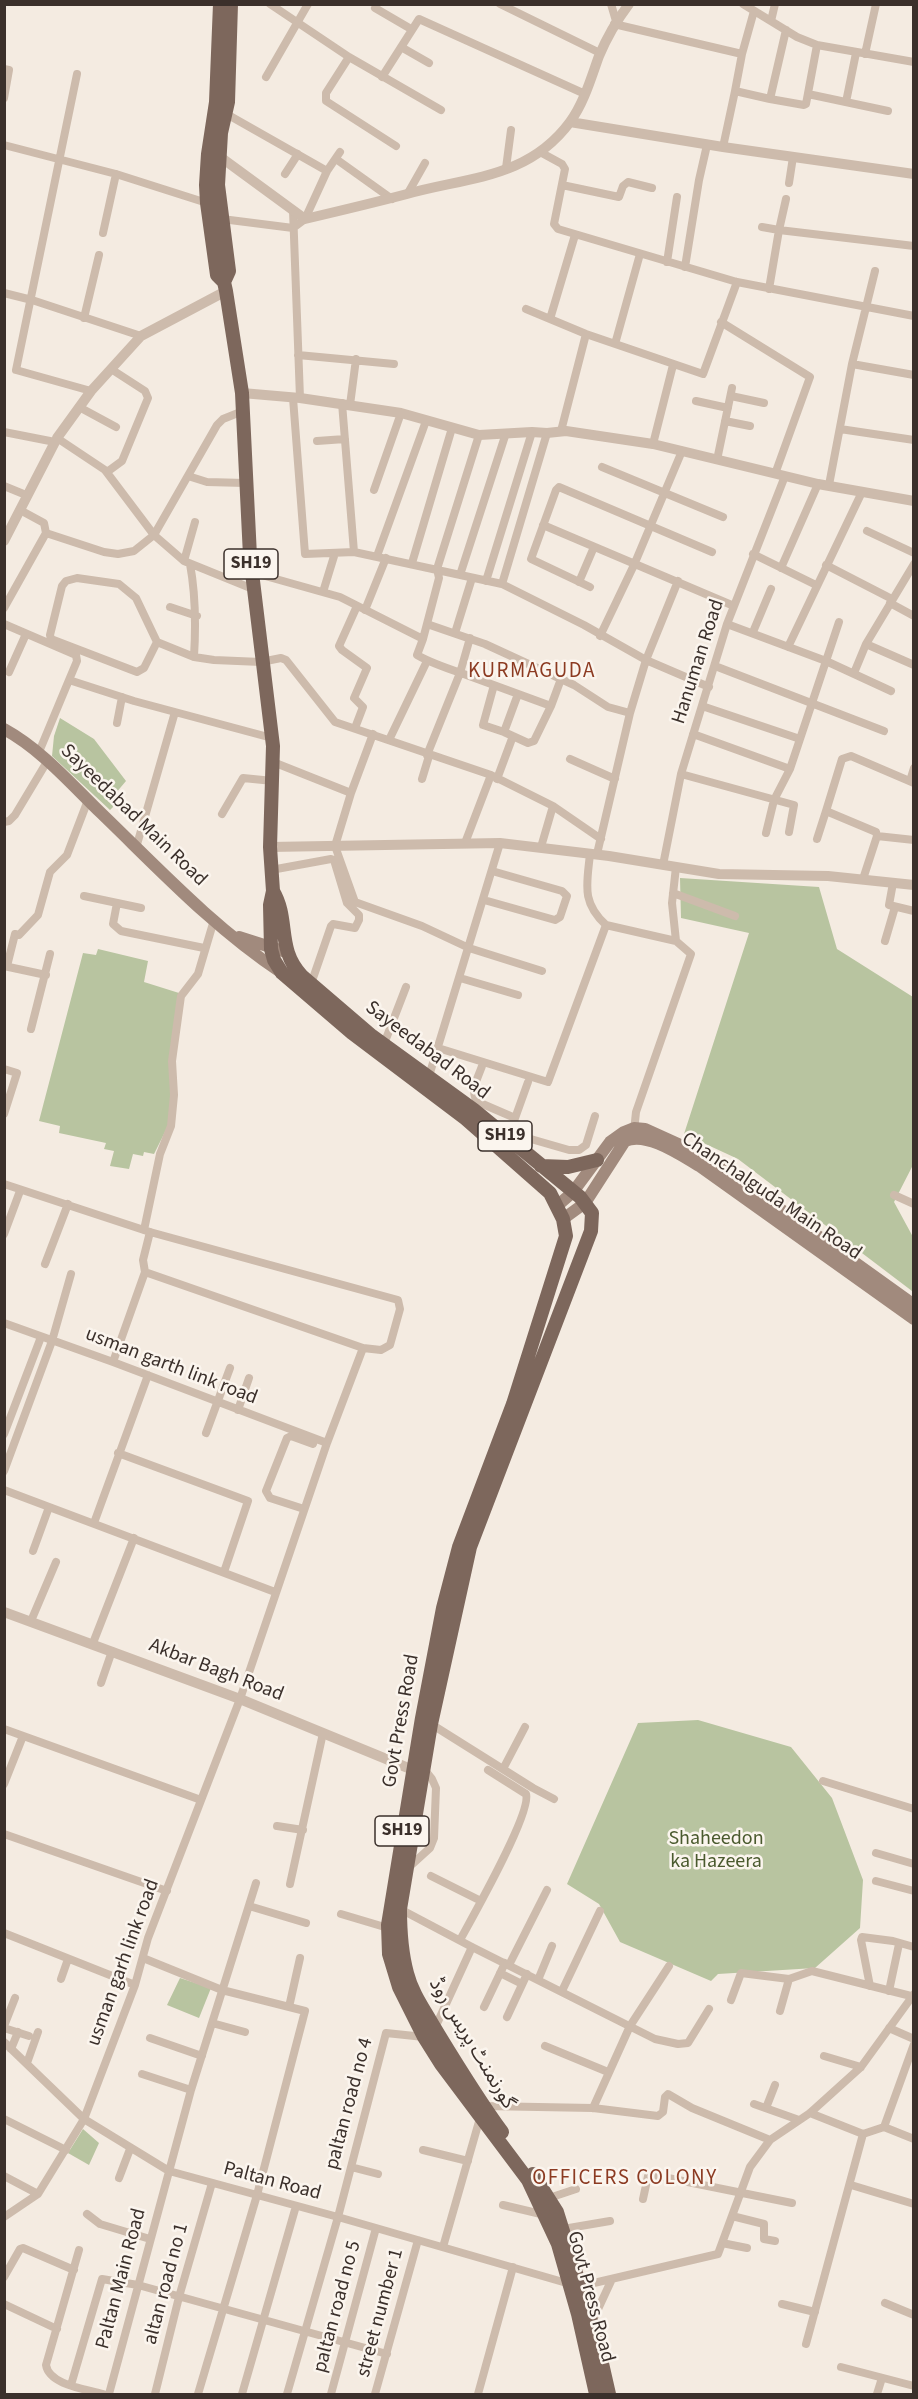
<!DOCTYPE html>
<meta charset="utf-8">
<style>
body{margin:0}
#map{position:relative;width:918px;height:2399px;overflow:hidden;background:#f4ebe1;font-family:"Source Sans 3",sans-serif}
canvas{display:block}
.frame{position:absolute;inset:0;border:6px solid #3b302b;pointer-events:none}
</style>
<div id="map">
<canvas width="918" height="2399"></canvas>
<div class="frame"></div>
</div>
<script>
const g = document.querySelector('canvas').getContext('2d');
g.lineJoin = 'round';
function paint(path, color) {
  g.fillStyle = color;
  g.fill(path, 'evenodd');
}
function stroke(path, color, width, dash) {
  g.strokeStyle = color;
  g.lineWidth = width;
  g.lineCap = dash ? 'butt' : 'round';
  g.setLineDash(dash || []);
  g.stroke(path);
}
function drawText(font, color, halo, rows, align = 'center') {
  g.font = font + ' "Source Sans 3","Noto Sans Arabic",sans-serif';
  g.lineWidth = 5;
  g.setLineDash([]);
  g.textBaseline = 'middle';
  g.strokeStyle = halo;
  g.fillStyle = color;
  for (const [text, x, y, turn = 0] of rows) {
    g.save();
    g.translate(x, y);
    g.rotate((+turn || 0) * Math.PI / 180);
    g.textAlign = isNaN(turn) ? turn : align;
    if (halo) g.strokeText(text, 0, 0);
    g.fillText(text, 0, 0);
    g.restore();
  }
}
paint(new Path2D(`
 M 60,718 L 94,739 L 126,781 L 110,800 L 115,805 L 110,810 L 52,756 L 54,736 Z
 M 680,878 L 819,887 L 837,949 L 913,997 L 913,1165 L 894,1202 L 913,1237 L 912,1291 L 738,1159 L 684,1134 L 749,933 L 681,918 Z
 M 98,949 L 148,961 L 144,982 L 179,993 L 170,1083 L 170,1122 L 154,1154 L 144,1152 L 143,1156 L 133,1154 L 129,1169 L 110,1166 L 114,1151 L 104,1149 L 106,1143 L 59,1133 L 60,1126 L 39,1121 L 83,953 L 96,955 Z
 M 698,1720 L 791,1747 L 832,1798 L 863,1880 L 860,1928 L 815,1968 L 718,1974 L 711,1981 L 620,1942 L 599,1904 L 567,1884 L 638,1723 Z
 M 180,1978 L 211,1988 L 199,2018 L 167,2005 Z
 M 83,2129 L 99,2143 L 89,2165 L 68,2153 Z`), '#b8c4a0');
stroke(new Path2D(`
 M 270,4 L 349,57 L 441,110
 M 500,4 L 600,53
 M 611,4 L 616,21
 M 743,4 L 797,37 L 817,45 L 914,62
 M 375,8 L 411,29
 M 771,21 L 775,4
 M 614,24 L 742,54 L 754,11
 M 786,30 L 770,99 L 804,105 L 806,104 L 817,45
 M 401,47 L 429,63
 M 742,54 L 735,91 L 770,99
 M 865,54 L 876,4
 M 349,57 L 326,93 L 326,101 L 396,146
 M 4,69 L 9,70 L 4,98
 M 77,74 L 16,370 L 91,391
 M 266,77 L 308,4
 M 382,77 L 419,19 L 585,94
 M 808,94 L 888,111
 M 846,102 L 856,53
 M 223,112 L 327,171
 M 4,145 L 116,174 L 207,203
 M 723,147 L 735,91
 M 540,152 L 562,164 L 565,169 L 554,224 L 558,229 L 737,282 L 914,316
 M 336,159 L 392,199
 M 506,168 L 511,130
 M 285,174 L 298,154
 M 789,183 L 793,157
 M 562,185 L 619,197 L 623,186 L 628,182 L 652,188
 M 408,193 L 425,163
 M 293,210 L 300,398
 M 222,219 L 293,228 L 305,219 L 327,171 L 340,152
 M 762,227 L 779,230 L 786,199
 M 103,233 L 116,174
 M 667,262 L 677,197
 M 685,267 L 699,180 L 707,145
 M 769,289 L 779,230 L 914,246
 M 4,293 L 32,300 L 141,336
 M 526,309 L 586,334 L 703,374 L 737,282
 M 84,318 L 99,255
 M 550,319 L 575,235
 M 721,322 L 810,377 L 775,474
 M 615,344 L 640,254
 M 298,355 L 394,364
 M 852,364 L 914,375
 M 731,396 L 764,403
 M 293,398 L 305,554 L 354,552 L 502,584 L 584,625 L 646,660 L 709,687
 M 696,401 L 728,408
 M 342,403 L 354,552
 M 350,405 L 356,359
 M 79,407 L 116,427
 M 725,421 L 750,426
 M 840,429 L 914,440
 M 561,431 L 586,334
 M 4,432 L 55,442 L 57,438 L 105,470 L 154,535 L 184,561 L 253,589
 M 479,435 L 437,569 L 439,578 L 423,639 L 417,655 C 431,663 446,668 461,673 C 491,684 521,695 551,706 L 534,741 L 528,743 L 504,732 L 483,725 L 494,685
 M 317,441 L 345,439
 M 653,444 L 673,365
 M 717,460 L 732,388
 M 602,467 L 723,517
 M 107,472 L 122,461 L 148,398 L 145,391 L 111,369
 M 188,476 L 207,482 L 245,483
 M 829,485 L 852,364 L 875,271
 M 4,486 L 26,495
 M 374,490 L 401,413
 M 20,510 L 44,523 L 46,533 L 104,552 L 118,554 L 134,551 L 154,535 L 217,425 L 223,419 L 243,411
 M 543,525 L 734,606
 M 867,531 L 914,553
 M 753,554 L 816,585
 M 377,556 L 426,421
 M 184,561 L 195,522
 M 412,563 L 452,428
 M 190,564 C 196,596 196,624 194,657
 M 826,565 L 892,599
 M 781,568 L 818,484
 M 251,572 L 340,597 L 423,639
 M 460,575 L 506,433
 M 486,581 L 532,432
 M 579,582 L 594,547
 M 502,584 L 547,433
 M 590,587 L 531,559 L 556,490 L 559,487 L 712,552
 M 323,592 L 335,553
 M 890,603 L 914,616
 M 170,607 L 197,616
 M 4,608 L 46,533
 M 365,610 L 386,558
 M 4,624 L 76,655 L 77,661 L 69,680 L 134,701 L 272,738
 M 427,624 L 485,644 L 574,685 L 608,707 L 630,713
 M 727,624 L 826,661 L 891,691
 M 753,632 L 771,589
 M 455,633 L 472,578
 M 600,636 L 634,565 L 682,451
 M 157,642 L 144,668 L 137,672 L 51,639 L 50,635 L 62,586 L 66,581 L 77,578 L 119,584 L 136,598 L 157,642 L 194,657 L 214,660 L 261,662 L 281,658 L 286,660 L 335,722 L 491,775 L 553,806 L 601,839
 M 866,644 L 914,665
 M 788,647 L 862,492
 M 715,666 L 884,731
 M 9,672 L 26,634
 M 854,673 L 866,644 L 914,564
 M 551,706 L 561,679
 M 702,706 L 800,739
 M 117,723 L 122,697
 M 355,728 L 363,707 L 354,698 L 367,668 L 342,650 L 339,646 L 357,606
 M 504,732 L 518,694
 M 373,734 L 351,793 L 335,846 L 355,902 L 422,926 L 469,948 L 542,971
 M 693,734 L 790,769
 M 389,740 L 427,661
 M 39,752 L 69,680
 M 427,755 L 460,673 L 470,638
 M 570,759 L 615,779
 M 273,762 L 351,793
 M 681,774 L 794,805 L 789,832
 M 422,779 L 429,756
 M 497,779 L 513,736
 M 910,781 L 914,768
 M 222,814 L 243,778 L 273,781
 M 4,822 L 9,821 L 15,815 L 48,760
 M 766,833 L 774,800 L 790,769 L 839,622
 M 877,836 L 914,840
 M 817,839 L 826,811
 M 465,843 L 491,775
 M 541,847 L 553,806
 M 136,848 L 175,712
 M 597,854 L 630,713 L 646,660 L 678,581
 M 663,865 L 681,774 L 727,624 L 785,476
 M 271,870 L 331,859 L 334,860 L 347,903 L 359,915 L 359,920 L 355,928 L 333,924 L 331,926 L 311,984
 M 863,879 L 877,836 L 876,832 L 826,811 L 842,759 L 851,756 L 914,783
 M 893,883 L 889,905 L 914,911
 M 673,893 L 735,916
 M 84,896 L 141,908
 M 484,900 L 555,920 L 560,917 L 567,896 L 562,891 L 492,871
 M 117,903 L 113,924 L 121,931 L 204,948
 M 606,925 L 676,941
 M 885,941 L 895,907
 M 4,966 L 46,975
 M 7,966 L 15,934 L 19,935 L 38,915 L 50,872 L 67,855 L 88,800
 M 460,978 L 518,995
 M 31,1029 L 50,954
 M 384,1044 L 406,987
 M 438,1048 L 548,1082 L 606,925 C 581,902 587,884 590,854
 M 482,1066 C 478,1078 469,1092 478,1102 L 515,1118
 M 4,1069 L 17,1073 L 4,1114
 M 429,1076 L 500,843
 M 634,1131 L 636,1112 L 691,954 L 676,941 L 672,903 L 676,867
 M 510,1133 L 569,1150 L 579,1150 L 586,1145 L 595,1116
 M 509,1135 L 528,1082
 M 4,1184 L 150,1232 L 398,1300 L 400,1309 L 390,1345 L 381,1350 L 363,1348
 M 894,1195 L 914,1204
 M 144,1230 L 160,1154 L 171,1126 L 174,1095 L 172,1061 L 181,996 L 198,974 L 214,920
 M 4,1234 L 20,1191
 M 45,1264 L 68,1204
 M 4,1323 L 113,1362 L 327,1443
 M 113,1362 L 145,1272 L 143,1260 L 150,1232
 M 238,1410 L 249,1378
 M 206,1433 L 230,1368
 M 4,1434 L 41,1337
 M 118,1453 L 248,1501 L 224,1572
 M 4,1471 L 52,1341 L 71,1274
 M 4,1490 L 275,1592
 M 304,1509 L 270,1498 L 266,1491 L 287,1438 L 291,1436 L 313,1444
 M 94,1523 L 148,1375
 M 33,1551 L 49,1507
 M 31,1621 L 56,1562
 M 93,1643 L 134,1538
 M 101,1683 L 112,1651
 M 431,1724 L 533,1788 L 554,1799
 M 4,1729 L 201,1800
 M 503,1769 L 525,1727
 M 823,1781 L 914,1809
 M 4,1784 L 23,1736
 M 277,1826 L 303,1830
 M 4,1834 L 167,1891
 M 876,1853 L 914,1864
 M 408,1868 L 430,1848 L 434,1838 L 436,1788 L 432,1779 L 424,1769
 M 431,1876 L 481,1901
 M 876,1881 L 914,1891
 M 290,1884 L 323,1733
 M 249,1906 L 306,1923
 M 400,1909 L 472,1947 L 655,2039 L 678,2044 L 688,2043 L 709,2009
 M 341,1914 L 388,1928
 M 4,1933 L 135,1985
 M 460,1940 C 472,1918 532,1812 526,1794 L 488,1770
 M 143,1958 L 222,1990 L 305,2011 L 257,2195 L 198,2394
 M 509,1965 L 547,1890
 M 500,1973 L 522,1984
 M 61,1979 L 68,1959
 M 538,1980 L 552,1946
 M 870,1986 L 861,1940 L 862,1937 L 893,1941 L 914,1947
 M 562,1991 L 600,1911
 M 889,1991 L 899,1944
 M 731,2000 L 741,1973 L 789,1979 L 812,1971 L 911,1996
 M 289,2007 L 300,1958
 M 484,2007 L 505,1963
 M 780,2011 L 789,1979
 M 507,2017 L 527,1974
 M 212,2023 L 245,2032
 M 4,2026 L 15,1998
 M 4,2028 L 29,2036
 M 435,2028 L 472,1947
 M 889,2028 L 914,2039
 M 150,2038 L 202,2056
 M 4,2042 L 84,2119 L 169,2171 L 338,2217 L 570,2284
 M 545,2046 L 608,2072
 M 11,2049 L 18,2032
 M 824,2056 L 861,2067
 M 27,2063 L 38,2032
 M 142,2074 L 191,2090
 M 754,2104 L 799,2120
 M 483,2106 L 593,2108 L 658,2116 L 663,2112 L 665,2097 L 668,2094 L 692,2108 L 770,2140
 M 593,2108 L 630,2026 L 669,1966
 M 766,2108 L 775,2085
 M 810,2113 L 863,2134 L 884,2127 L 914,2139
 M 4,2119 L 66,2150
 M 884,2127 L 914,2044
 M 423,2150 L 468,2161
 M 351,2167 L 378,2174
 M 4,2176 L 38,2194
 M 119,2178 L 130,2149
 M 851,2185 L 914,2204
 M 549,2198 L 576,2189
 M 643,2199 L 648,2176 L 653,2175 L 792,2203
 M 503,2205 L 545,2215
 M 87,2214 L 100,2224 L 150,2239
 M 732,2216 L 764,2224 L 764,2239 L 775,2241
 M 4,2217 L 38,2194 L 84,2119 L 135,1985 L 148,1938 L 240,1699 L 327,1443 L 363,1348 L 145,1272
 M 563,2229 L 610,2221
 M 722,2243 L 747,2248
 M 443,2247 L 480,2118
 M 79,2250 L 46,2365 C 49,2385 86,2389 103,2394
 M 4,2277 L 20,2249 L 23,2248 L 74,2270
 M 581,2286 L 718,2254 L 750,2167 L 770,2140 L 810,2113 L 861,2067 L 914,1994
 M 885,2303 L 914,2315
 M 4,2304 L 57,2329
 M 782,2304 L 815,2312
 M 592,2322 L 612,2279
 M 806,2344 L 863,2134
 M 841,2367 L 914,2386
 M 71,2385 L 102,2279 L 138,2285 L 387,2354
 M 109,2394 L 191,2090 L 256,1883
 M 155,2394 L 179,2297 L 212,2183
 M 242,2394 L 296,2206
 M 287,2394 L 338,2217 L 386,2033 L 424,2037
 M 331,2394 L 376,2228
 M 375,2394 L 418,2240
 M 478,2394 L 513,2267
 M 877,2394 L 882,2378`), '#cdbbac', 8);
stroke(new Path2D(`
 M 570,122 L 723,147 L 914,174
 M 219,156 L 305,219 C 339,211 373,203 407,194 C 467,177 528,179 570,122 C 584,103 591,78 599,56 C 607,37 617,20 629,4
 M 242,393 L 300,398 L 401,413 L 479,435 L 532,432 L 547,433 L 566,431 L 653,444 L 818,484 L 914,501
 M 57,438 L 91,391 L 141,336 L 226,291
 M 4,541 L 55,442
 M 270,847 L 500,843 L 609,856 L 719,874 L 828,876 L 914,885
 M 4,1612 L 240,1699 L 413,1770`), '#cdbbac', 10);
stroke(new Path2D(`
 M 4,729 C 42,750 70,783 101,813 C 158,868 215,929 282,973
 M 239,937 L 286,952
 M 557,1206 L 573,1192 L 610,1142 L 624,1132 L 634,1128 L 645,1129 L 709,1158 L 914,1305
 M 563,1219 L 585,1203 L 625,1141 C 647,1131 682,1156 701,1167 L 914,1319`), '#a18a7d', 12);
stroke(new Path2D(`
 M 220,4 L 216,102 L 208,154 L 206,185 L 207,203 L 217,275 L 224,282 L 226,291 L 242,393 L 250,556 L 273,746 L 270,847 L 273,891 L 270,905 L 271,949 L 274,960 L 282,973 L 352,1033 L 466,1119 L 550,1193 L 563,1219 L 566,1236 L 513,1404 L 459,1547 L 443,1608 L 422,1718 L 388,1925 L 389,1954 L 399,1987 L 424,2037 L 441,2064 L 528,2180 L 558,2244 L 578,2314 L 596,2394
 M 224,282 L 229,271 L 218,185 L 221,133 L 228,102 L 231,4
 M 273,891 C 290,920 276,949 302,976 L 372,1036 L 474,1110 L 580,1197 L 592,1213 L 591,1231 L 470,1547 L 431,1724 L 400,1909 C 400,1931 401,1951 407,1973 C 412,1993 424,2009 434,2027 C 456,2063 477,2098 502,2132
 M 541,1166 L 568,1167 L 597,1160
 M 533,2174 L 557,2212 L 596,2337 L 609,2394`), '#7d675c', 14);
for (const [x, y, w] of [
 [251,564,54],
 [505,1136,54],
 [402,1831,54]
]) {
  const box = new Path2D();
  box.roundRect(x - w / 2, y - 15, w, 30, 4.5);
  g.fillStyle = '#fbf5ee';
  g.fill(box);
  stroke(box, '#3b302b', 1.5);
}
drawText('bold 18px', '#3b302b', null, [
 ["SH19",251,564],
 ["SH19",505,1136],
 ["SH19",402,1831]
]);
drawText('20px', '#3b302b', '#fbf5ee', [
 ["Hanuman Road",699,662,-72],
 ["Sayeedabad Main Road",133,816,44],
 ["Sayeedabad Road",427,1051,37],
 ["Chanchalguda Main Road",771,1197,34],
 ["usman garth link road",171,1367,21],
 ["Akbar Bagh Road",216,1671,21],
 ["Govt Press Road",402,1721,-80],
 ["usman garh link road",124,1963,-70],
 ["گورنمنٹ پریس روڈ",471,2044,59],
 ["paltan road no 4",350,2104,-75],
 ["Paltan Road",272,2182,15],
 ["Paltan Main Road",122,2279,-75],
 ["altan road no 1",167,2284,-75],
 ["Govt Press Road",590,2297,75],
 ["paltan road no 5",338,2307,-75],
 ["street number 1",381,2313,-75]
]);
drawText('20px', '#4a5a2e', '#fbf5ee', [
 ["Shaheedon",716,1840],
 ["ka Hazeera",716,1863]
]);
g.letterSpacing = '1.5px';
drawText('21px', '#8c3b22', '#fbf5ee', [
 ["KURMAGUDA",532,672],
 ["OFFICERS COLONY",625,2179]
]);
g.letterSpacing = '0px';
</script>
